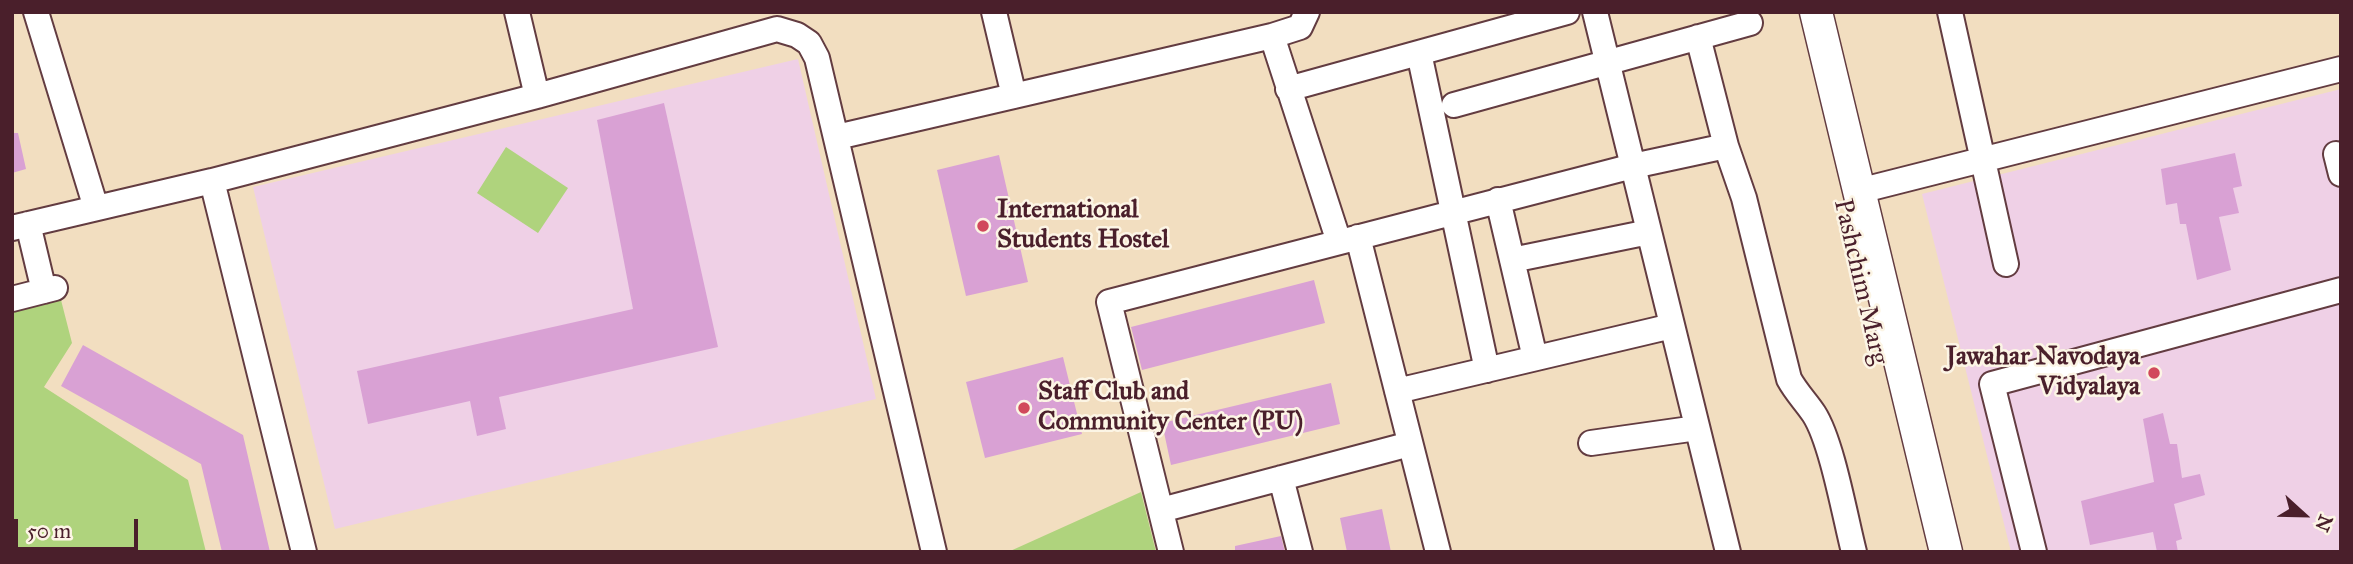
<!DOCTYPE html>
<style>
body{margin:0}
#map{position:relative;width:2353px;height:564px;overflow:hidden;background:#f2dec0;font-family:"IM FELL Great Primer",serif}
canvas{display:block}
.frame{position:absolute;inset:0;border:14px solid #4a1f2b;pointer-events:none}
.north{position:absolute;left:2269px;top:480px;width:70px;height:70px;-webkit-text-stroke:5px #fcf5e5;paint-order:stroke;rotate:112deg;font-size:19px;font-weight:700;line-height:28px;text-align:center;color:#4a1f2b}
.north::after{content:'';display:block;margin:auto;width:24px;height:32px;background:#4a1f2b;clip-path:polygon(50% 0,100% 100%,50% 72%,0 100%)}
.scale{position:absolute;left:14px;top:519px;width:124px;height:32px;box-sizing:border-box;border:4px solid #4a1f2b;border-top:0;padding-left:9px;font-size:21px;line-height:24px;white-space:nowrap;color:#4a1f2b;-webkit-text-stroke:5px #fcf5e5;paint-order:stroke}
</style>
<div id="map">
<canvas width="2353" height="564"></canvas>
<div class="frame"></div>
<div class="north">N</div>
<div class="scale">50 m</div>
</div>
<script>
const g = document.querySelector('canvas').getContext('2d');
g.lineJoin = 'round';
function paint(path, color) {
  g.fillStyle = color;
  g.fill(path, 'evenodd');
}
function stroke(path, color, width, dash) {
  g.strokeStyle = color;
  g.lineWidth = width;
  g.lineCap = dash ? 'butt' : 'round';
  g.setLineDash(dash || []);
  g.stroke(path);
}
function drawText(font, color, halo, rows, align = 'center') {
  g.font = font + ' "IM FELL Great Primer",serif';
  g.lineWidth = 5;
  g.setLineDash([]);
  g.textBaseline = 'middle';
  g.strokeStyle = halo;
  g.fillStyle = color;
  for (const [text, x, y, turn = 0] of rows) {
    g.save();
    g.translate(x, y);
    g.rotate((+turn || 0) * Math.PI / 180);
    g.textAlign = isNaN(turn) ? turn : align;
    if (halo) g.strokeText(text, 0, 0);
    g.fillText(text, 0, 0);
    g.restore();
  }
}
paint(new Path2D(`
 M 798,59 L 876,399 L 335,529 L 253,187 Z
 M 2341,89 L 2341,552 L 2011,552 L 1922,194 Z`), '#efd0e6');
paint(new Path2D(`
 M 506,147 L 568,188 L 538,233 L 477,193 Z
 M 61,300 L 72,343 L 44,387 L 188,480 L 206,552 L 12,552 L 12,311 Z
 M 1141,492 L 1156,552 L 1008,552 Z`), '#afd37d');
paint(new Path2D(`
 M 664,103 L 718,347 L 499,397 L 506,429 L 477,436 L 470,401 L 368,424 L 357,371 L 633,309 L 597,120 Z
 M 12,133 L 18,133 L 26,169 L 12,173 Z
 M 2235,153 L 2242,186 L 2233,188 L 2239,213 L 2219,217 L 2231,270 L 2197,280 L 2186,224 L 2180,224 L 2177,203 L 2166,205 L 2161,169 Z
 M 999,155 L 1028,282 L 966,296 L 937,170 Z
 M 1314,280 L 1325,323 L 1142,370 L 1131,327 Z
 M 83,345 L 243,435 L 270,552 L 222,552 L 201,464 L 61,386 Z
 M 1063,357 L 1082,434 L 985,458 L 966,382 Z
 M 1331,383 L 1340,424 L 1171,465 L 1162,423 Z
 M 2163,413 L 2170,444 L 2177,444 L 2182,478 L 2200,474 L 2205,495 L 2174,504 L 2182,539 L 2176,541 L 2178,552 L 2157,552 L 2153,532 L 2090,545 L 2081,501 L 2154,482 L 2143,419 Z
 M 1382,509 L 1391,552 L 1347,552 L 1340,518 Z
 M 1281,536 L 1285,552 L 1235,552 L 1235,546 Z`), '#d9a1d4');
const minor = new Path2D(`
 M 36,12 L 96,208
 M 994,12 L 1014,96
 M 1595,12 L 1728,552
 M 1950,12 L 2006,264
 M 1272,36 L 1300,27 L 1307,12
 M 1698,37 L 1726,146 L 1744,198 L 1789,379 C 1796,392 1806,402 1814,414 C 1832,442 1845,517 1854,552
 M 1419,53 L 1487,370
 M 1288,89 L 1567,12
 M 537,96 L 777,29 L 797,35 L 809,43 L 817,58 L 934,552
 M 1454,105 L 1750,23
 M 837,137 L 1272,36 L 1339,242
 M 2336,154 L 2341,174
 M 212,181 L 304,552
 M 1859,191 L 2341,69
 M 1498,200 L 1535,358
 M 28,224 L 44,291
 M 12,228 L 212,181 L 537,96 L 517,12
 M 1358,237 L 1438,552
 M 1512,260 L 1649,232
 M 12,299 L 55,288
 M 1397,391 L 1672,326
 M 1591,443 L 1697,428
 M 1281,478 L 1300,552
 M 1161,510 L 1410,444
 M 1171,552 L 1109,302 L 1633,166 L 1726,146
 M 2034,552 L 1992,384 L 2341,290`);
const major = new Path2D(`
 M 1816,12 L 1946,552`);
stroke(minor, '#633c41', 28);
stroke(major, '#633c41', 35);
stroke(minor, '#fff', 24);
stroke(major, '#fff', 32);
for (const [x, y, r, color] of [
 [983,226,7,"#d1495b"],
 [2154,373,7,"#d1495b"],
 [1024,408,7,"#d1495b"]
]) {
  const dot = new Path2D();
  dot.arc(x, y, r, 0, 2 * Math.PI);
  g.fillStyle = color;
  g.fill(dot);
  stroke(dot, '#fcf5e5', 2.5);
}
drawText('bold 26px', '#4a1f2b', '#fcf5e5', [
 ["International",997,211],
 ["Students Hostel",997,241],
 ["Jawahar Navodaya",2140,358,"right"],
 ["Vidyalaya",2140,388,"right"],
 ["Staff Club and",1038,393],
 ["Community Center (PU)",1038,423]
], 'left');
drawText('26px', '#4a1f2b', '#fcf5e5', [
 ["Pashchim Marg",1860,282,77]
]);
</script>
